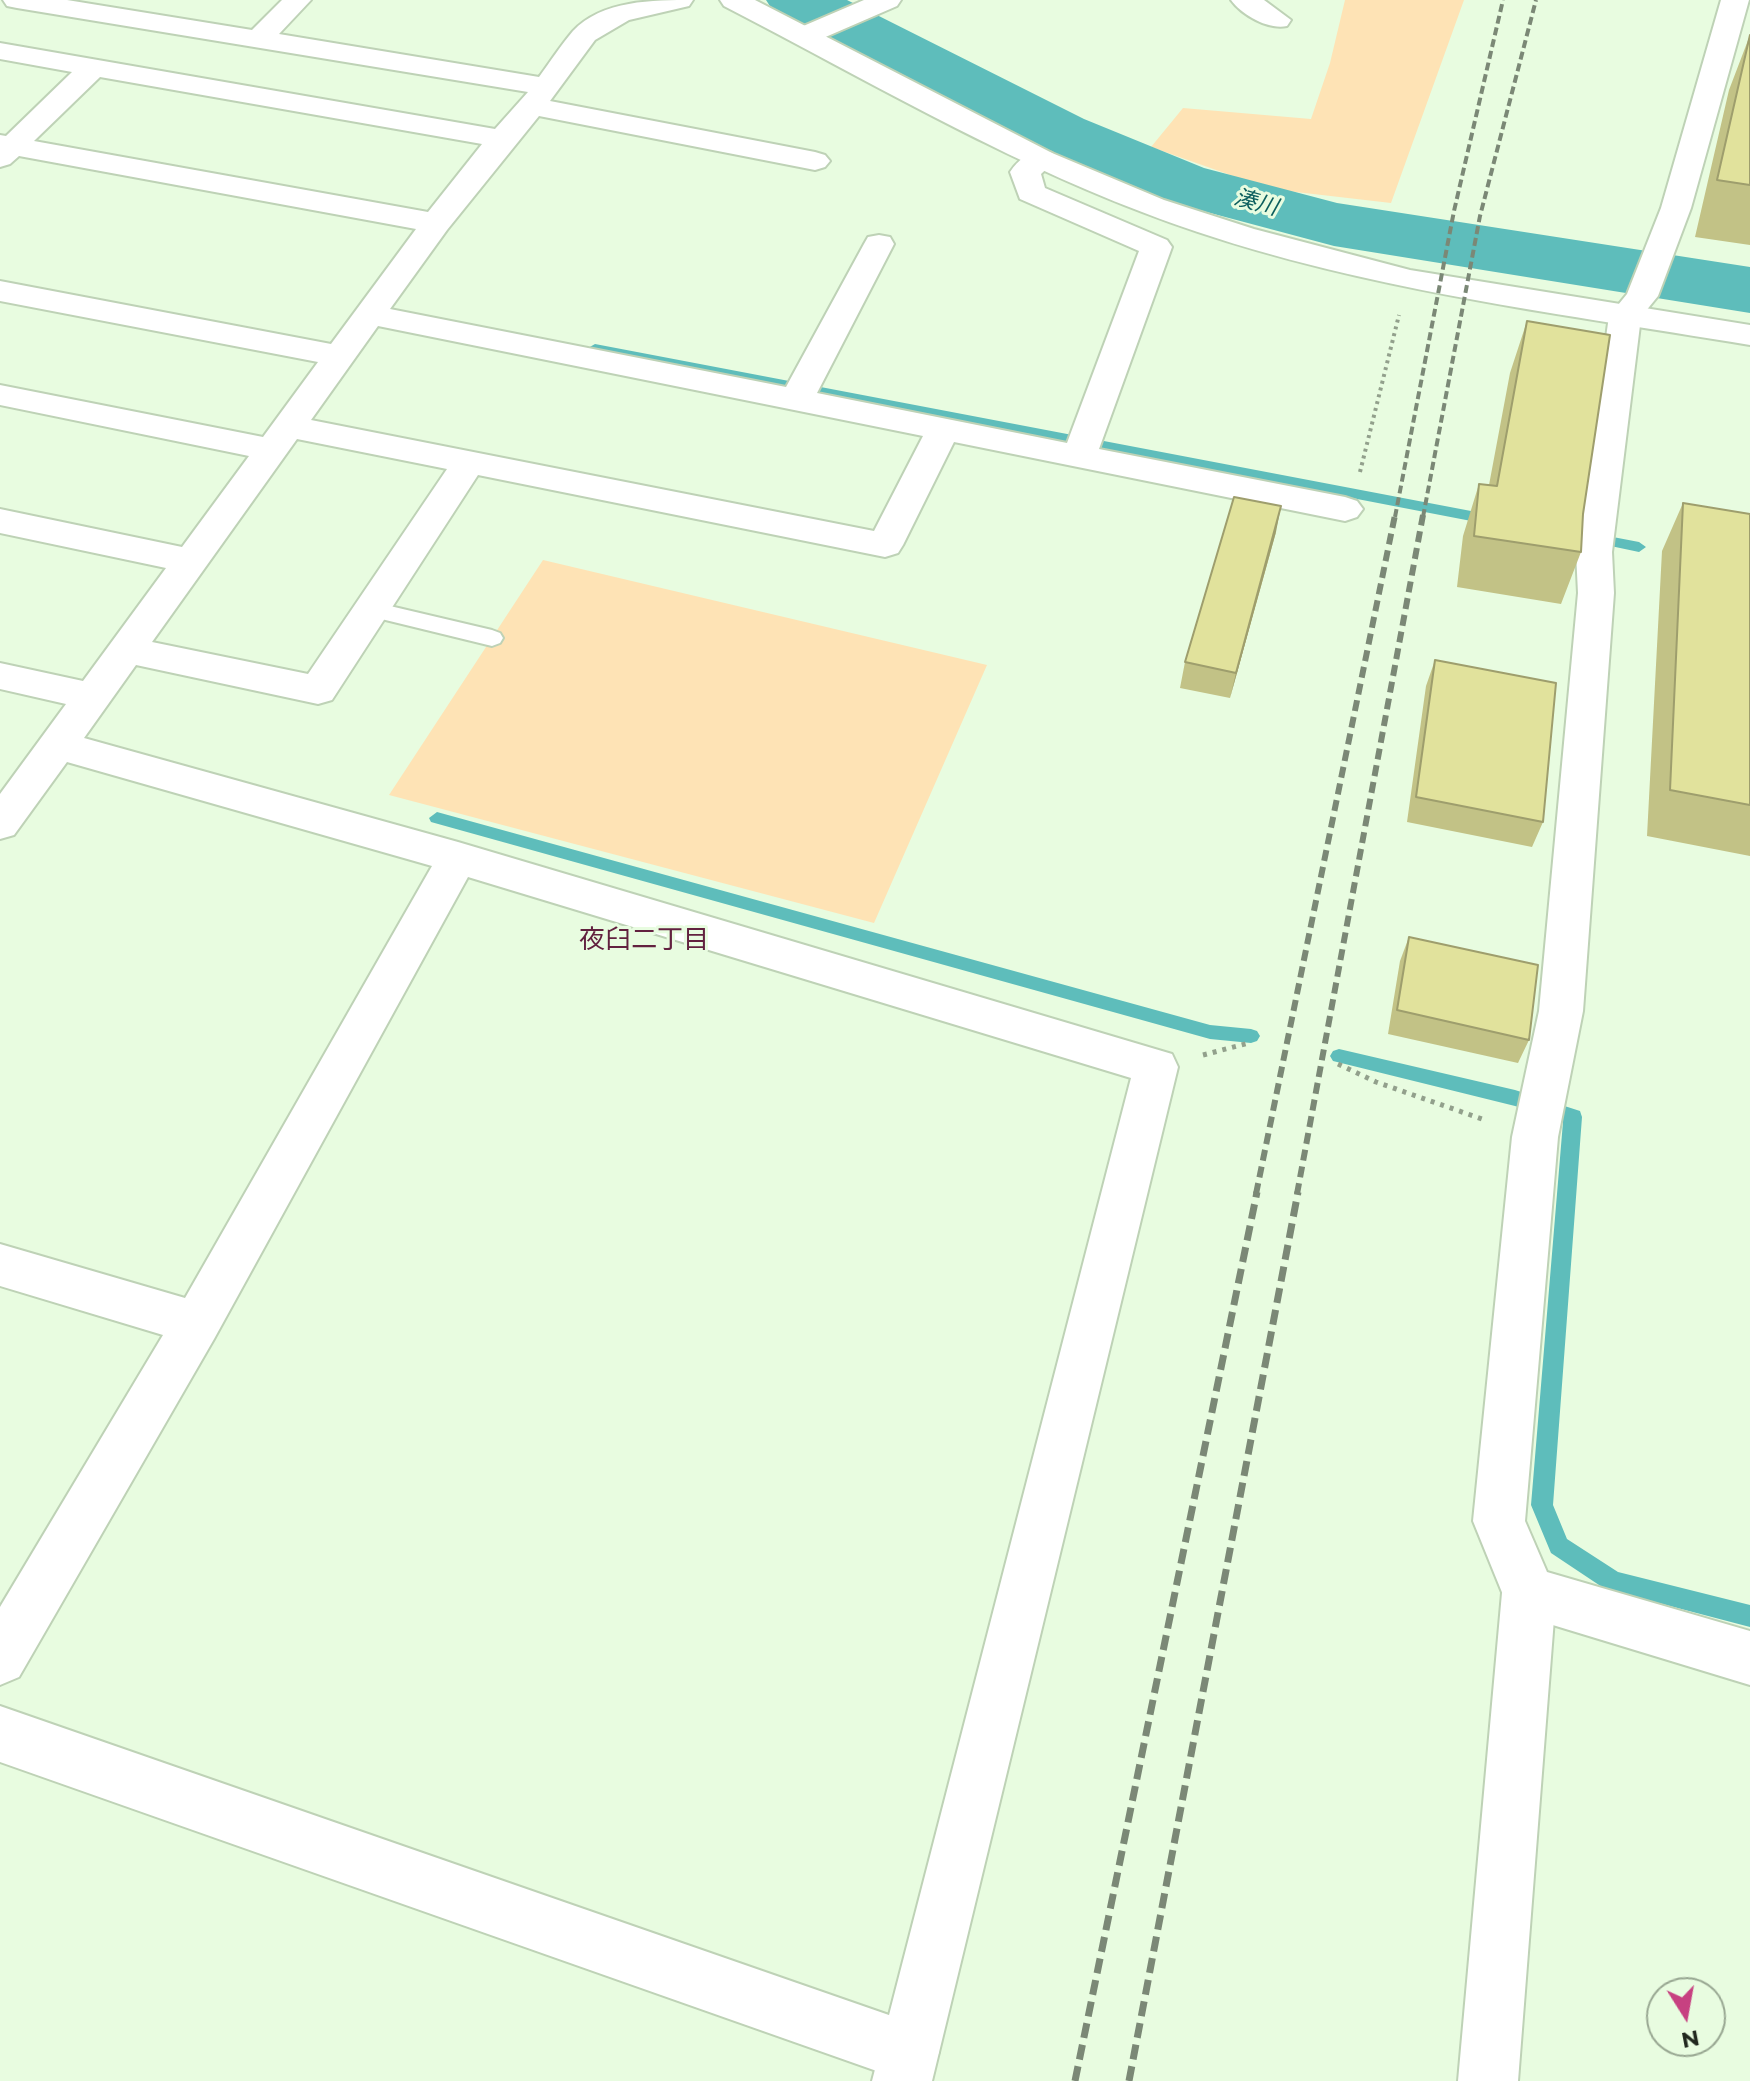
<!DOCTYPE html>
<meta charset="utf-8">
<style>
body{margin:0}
#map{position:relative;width:1750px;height:2081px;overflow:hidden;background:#e8fce0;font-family:Montserrat,sans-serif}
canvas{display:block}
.north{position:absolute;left:1646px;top:1977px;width:80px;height:80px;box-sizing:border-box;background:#e8fce0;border:2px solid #98a792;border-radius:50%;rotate:169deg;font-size:22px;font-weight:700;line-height:32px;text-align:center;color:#21281e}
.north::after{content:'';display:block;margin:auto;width:28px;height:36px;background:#c74181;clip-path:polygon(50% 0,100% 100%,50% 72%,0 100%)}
</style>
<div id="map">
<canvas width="1750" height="2081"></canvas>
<div class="north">N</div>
</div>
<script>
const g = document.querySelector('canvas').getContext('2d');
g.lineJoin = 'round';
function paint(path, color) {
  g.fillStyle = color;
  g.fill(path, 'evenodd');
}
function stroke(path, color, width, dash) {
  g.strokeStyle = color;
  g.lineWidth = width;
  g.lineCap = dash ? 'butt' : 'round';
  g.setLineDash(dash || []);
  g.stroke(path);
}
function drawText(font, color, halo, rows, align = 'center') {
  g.font = font + ' Montserrat,"Noto Sans JP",sans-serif';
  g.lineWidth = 6;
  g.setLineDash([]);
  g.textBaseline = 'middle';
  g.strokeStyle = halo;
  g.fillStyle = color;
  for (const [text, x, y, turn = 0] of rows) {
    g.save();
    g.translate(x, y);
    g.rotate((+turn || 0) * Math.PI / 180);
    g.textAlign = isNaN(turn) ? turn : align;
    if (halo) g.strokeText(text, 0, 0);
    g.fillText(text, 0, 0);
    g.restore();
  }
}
paint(new Path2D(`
 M 1345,0 L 1464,0 L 1391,203 L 1270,189 L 1151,147 L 1183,108 L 1311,119 L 1330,63 Z
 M 543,560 L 987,665 L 874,923 L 389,795 Z`), '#fee3b5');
paint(new Path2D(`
 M 595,344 L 1492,515 L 1499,520 L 1492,525 L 590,351 L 588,348 Z
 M 1592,533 L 1639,542 L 1646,547 L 1639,552 L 1587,541 L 1585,538 Z
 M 437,812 L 1210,1025 L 1251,1029 L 1257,1031 L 1260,1036 L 1257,1041 L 1251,1043 L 1210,1039 L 431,822 L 429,818 Z
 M 1339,1049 L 1515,1090 L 1580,1111 L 1582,1117 L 1553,1505 L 1567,1539 L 1618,1572 L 1750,1605 L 1750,1627 L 1605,1589 L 1551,1553 L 1531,1505 L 1563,1122 L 1515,1106 L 1333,1061 L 1330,1056 L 1333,1051 Z`), '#5ebdbb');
paint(new Path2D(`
 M 766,0 L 847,0 L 1084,119 L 1204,168 L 1337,203 L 1750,267 L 1750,313 L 1334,246 L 1154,198 L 1036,149 L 775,14 Z`), '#5ebdbb');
const service = new Path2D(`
 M 373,602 L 492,630 L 500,633 L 503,638 L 500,643 L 492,646 L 365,615 L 362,610 L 365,605 Z`);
const minor = new Path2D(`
 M 3,0 L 67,0 L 252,30 L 282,0 L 311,0 L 279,34 L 539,77 C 550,62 561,45 573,31 C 602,0 653,0 693,0 L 689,6 L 629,20 L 595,40 L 550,101 L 815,152 L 825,155 L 830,161 L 825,167 L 815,170 L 539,116 L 447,230 L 390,309 L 786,387 L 864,244 L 868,237 L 879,235 L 890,237 L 894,244 L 817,393 L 1067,443 L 1139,251 L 1020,199 L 1010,172 C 1020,157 1035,148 1052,153 L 1057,159 L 1041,174 L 1045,188 L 1167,240 L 1172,247 L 1099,449 L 1345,497 L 1357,501 L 1363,509 L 1357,517 L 1345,521 L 954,442 L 903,545 L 898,553 L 885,557 L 478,475 L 332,700 L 318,704 L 136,665 L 84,738 L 458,842 L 1172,1054 L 1178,1067 L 932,2081 L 872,2081 L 1131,1078 L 468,877 L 214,1339 L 19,1677 L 0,1685 L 0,1607 L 163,1335 L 0,1286 L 0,1244 L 185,1298 L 432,866 L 67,762 L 14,835 L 0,839 L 0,794 L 66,704 L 0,689 L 0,663 L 83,681 L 166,568 L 0,533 L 0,509 L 182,547 L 249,456 L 0,405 L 0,385 L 263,437 L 318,362 L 0,301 L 0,281 L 331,344 L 416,229 L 19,156 L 10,164 L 0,167 L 0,135 L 6,136 L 72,72 L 0,59 L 0,43 L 495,129 L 528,92 L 17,8 L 7,6 ZM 100,77 L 482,144 L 428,212 L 34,141 ZM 378,326 L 923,436 L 874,531 L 311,420 ZM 297,439 L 447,469 L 308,674 L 152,642 Z
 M 864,0 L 901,0 L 897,6 L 814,42 L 804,44 L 794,42 L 790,36 L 794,30 Z
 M 1231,0 L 1264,0 L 1291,20 L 1287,26 C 1268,30 1242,15 1231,0 Z
 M 1721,0 L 1749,0 L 1691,208 L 1658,296 L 1641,317 L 1612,552 L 1614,593 L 1583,1011 L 1558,1137 L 1525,1521 L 1547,1572 L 1750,1631 L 1750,1685 L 1510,1612 L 1473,1521 L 1512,1137 L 1539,1011 L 1578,593 L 1576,552 L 1609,316 L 1627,294 L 1661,208 Z`);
const tertiary = new Path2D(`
 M 720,0 L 755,0 L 1052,153 L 1164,200 L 1254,229 L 1410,270 L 1750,325 L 1750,345 C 1546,311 1336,287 1142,212 C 997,157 862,77 724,6 Z
 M 1529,1567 L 1548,1574 L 1556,1593 L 1518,2081 L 1458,2081 L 1502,1593 L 1510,1574 Z
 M 0,1706 L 909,2022 L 930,2031 L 939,2052 L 930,2073 L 905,2081 L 0,1762 Z`);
stroke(service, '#bed2b6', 4);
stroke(minor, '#bed2b6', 4);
stroke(tertiary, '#bed2b6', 4);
stroke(new Path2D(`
 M 1360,472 L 1399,315`), '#92a08c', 4, [3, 4]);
stroke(new Path2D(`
 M 1203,1055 L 1249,1043
 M 1338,1064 L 1376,1082 L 1485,1120`), '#92a08c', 5, [4, 6]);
paint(service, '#fff');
paint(minor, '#fff');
paint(tertiary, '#fff');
stroke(new Path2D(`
 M 1395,517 L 1454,211 L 1503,0
 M 1423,517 L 1480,216 L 1536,0`), '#7b8876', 4, [8, 4]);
stroke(new Path2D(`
 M 1256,1194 L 1395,515
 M 1297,1194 L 1423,515`), '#7b8876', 6, [11, 6]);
stroke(new Path2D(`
 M 1075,2081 L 1257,1192
 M 1129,2081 L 1298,1192`), '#7b8876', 7, [15, 7]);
paint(new Path2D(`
 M 1750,35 L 1750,245 L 1695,237 L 1729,90 Z
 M 1527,321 L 1583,514 L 1581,552 L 1561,604 L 1457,587 L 1463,536 L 1479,484 L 1489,485 L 1510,373 Z
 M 1683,503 L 1750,514 L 1750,856 L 1647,836 L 1662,551 Z
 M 1276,532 L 1230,698 L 1180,688 L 1185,662 Z
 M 1435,660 L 1543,822 L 1532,847 L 1407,822 L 1426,686 Z
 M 1409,937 L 1529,1040 L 1518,1063 L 1388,1034 L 1400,961 Z`), '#c2c286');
paint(new Path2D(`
 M 1281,506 L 1276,532 L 1230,698 L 1236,673 Z`), '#9e9e6d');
const building = new Path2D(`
 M 1750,35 L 1750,185 L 1717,180 Z
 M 1527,321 L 1610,335 L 1583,514 L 1581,552 L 1474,536 L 1479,484 L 1497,486 Z
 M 1234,497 L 1281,506 L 1236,673 L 1185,662 Z
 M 1683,503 L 1750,514 L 1750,805 L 1670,790 Z
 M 1435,660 L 1556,683 L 1543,822 L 1416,797 Z
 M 1409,937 L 1538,965 L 1529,1040 L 1397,1010 Z`);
paint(building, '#e1e29c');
stroke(building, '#9e9e6d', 2);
drawText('italic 22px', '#0c5f5e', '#e8fce0', [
 ["湊川",1256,203,15]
]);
drawText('26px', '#62213f', '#e8fce0', [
 ["夜臼二丁目",644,940]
]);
</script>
